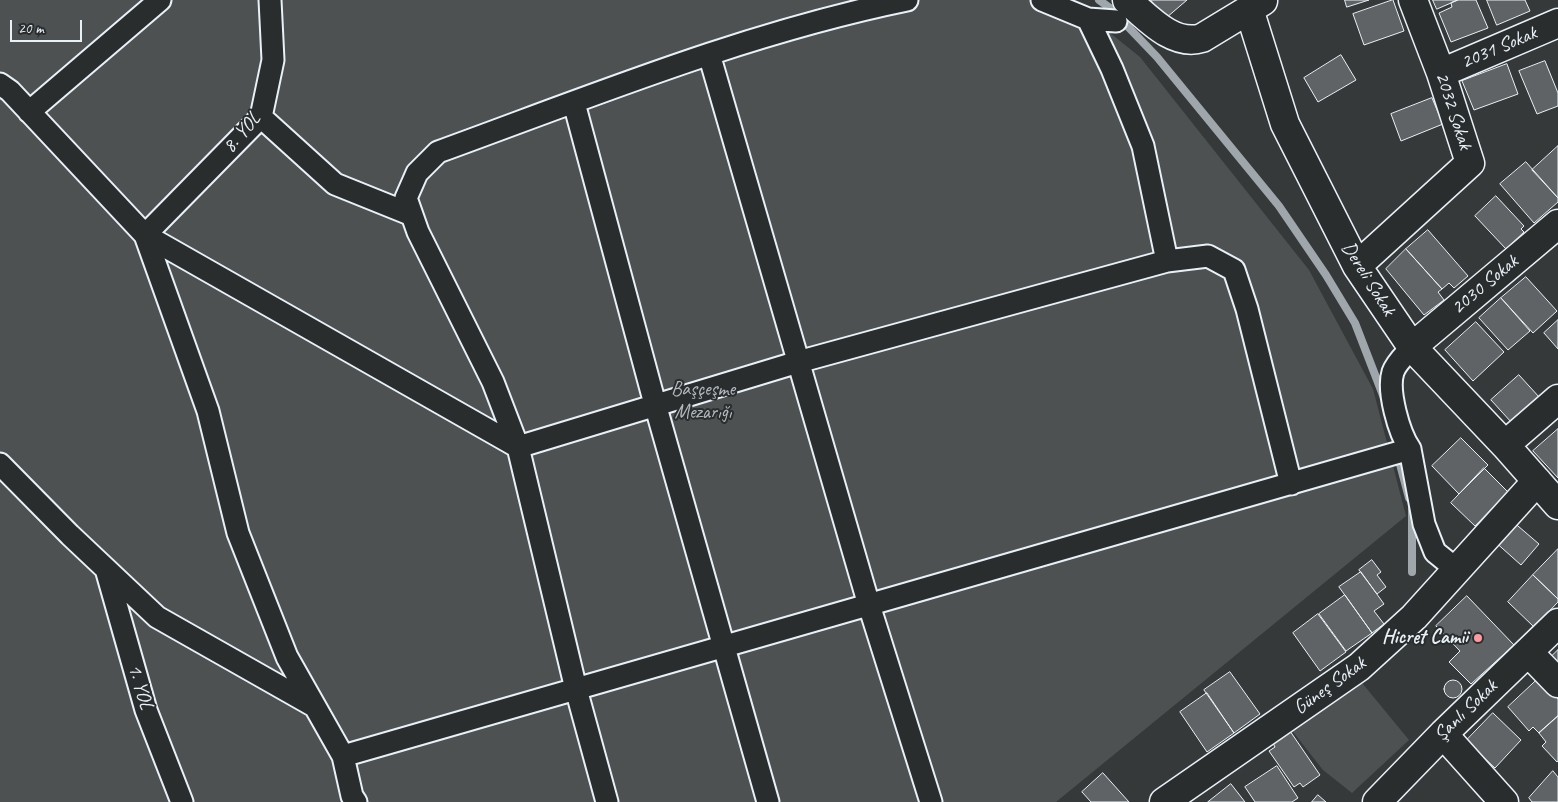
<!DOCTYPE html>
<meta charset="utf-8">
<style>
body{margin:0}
#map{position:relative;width:1558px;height:802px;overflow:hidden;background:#35393a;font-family:Caveat,sans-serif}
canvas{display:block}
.scale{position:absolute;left:10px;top:20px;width:72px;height:22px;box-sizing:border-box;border:2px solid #e8f1f8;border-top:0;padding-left:6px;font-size:15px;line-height:18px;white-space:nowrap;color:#e8f1f8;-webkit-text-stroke:4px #2a2d2e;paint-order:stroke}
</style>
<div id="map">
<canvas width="1558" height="802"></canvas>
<div class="scale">20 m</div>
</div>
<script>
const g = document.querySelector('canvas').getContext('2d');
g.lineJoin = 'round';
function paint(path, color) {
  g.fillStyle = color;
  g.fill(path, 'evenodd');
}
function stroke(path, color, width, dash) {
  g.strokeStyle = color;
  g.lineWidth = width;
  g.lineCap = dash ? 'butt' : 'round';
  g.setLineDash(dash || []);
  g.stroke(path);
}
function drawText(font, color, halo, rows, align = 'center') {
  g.font = font + ' Caveat,sans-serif';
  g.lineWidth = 4;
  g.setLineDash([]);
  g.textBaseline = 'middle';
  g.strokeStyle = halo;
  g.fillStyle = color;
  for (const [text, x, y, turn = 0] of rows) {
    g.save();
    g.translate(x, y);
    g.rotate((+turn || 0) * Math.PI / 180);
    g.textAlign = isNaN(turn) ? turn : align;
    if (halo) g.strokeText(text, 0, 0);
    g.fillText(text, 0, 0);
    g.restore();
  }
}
paint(new Path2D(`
 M 0,0 L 1069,0 L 1140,57 L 1309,270 L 1373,389 L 1406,516 L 1056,802 L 0,802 Z
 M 1358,678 L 1409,740 L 1352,793 L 1323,770 L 1290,728 Z`), '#4d5152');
stroke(new Path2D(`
 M 1099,0 L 1110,8 L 1157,57 L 1279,206 L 1326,275 L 1355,323 L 1384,398
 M 1397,453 L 1409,498
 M 1412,509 L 1412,572`), '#a0a7ac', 8);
const building = new Path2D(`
 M 1151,0 L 1187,0 L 1166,18 Z
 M 1345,0 L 1369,0 L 1347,7 Z
 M 1393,0 L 1404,31 L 1364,45 L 1353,14 Z
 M 1433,0 L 1458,0 L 1437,9 Z
 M 1458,0 L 1476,0 L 1488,28 L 1451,42 L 1439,13 L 1452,7 L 1451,3 Z
 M 1487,0 L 1525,0 L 1530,11 L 1497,25 Z
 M 1341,55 L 1356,80 L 1318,102 L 1304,78 Z
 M 1545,61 L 1558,93 L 1558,106 L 1537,114 L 1519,71 Z
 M 1507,64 L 1518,94 L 1474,110 L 1462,81 Z
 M 1432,98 L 1443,124 L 1401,141 L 1391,114 Z
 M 1558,146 L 1558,198 L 1532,170 Z
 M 1526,162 L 1558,198 L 1558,202 L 1534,223 L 1500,184 Z
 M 1496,196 L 1524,226 L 1521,229 L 1524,232 L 1506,249 L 1475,216 Z
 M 1428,230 L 1468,276 L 1454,288 L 1449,283 L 1442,289 L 1406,249 Z
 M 1406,249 L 1442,289 L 1438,292 L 1444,300 L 1424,315 L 1386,269 Z
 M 1526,277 L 1557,311 L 1533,333 L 1501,298 Z
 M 1501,298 L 1530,331 L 1508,350 L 1479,318 Z
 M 1558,320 L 1558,349 L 1544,333 Z
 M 1476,322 L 1504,352 L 1473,381 L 1445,350 Z
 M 1519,375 L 1540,398 L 1512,423 L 1491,400 Z
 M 1558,429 L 1558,478 L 1533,451 Z
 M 1461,438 L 1488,465 L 1459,494 L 1432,466 Z
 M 1484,468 L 1508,492 L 1475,526 L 1451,503 Z
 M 1511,520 L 1539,544 L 1521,565 L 1493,540 Z
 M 1558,549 L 1558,599 L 1533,575 Z
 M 1372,560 L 1381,572 L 1377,575 L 1386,587 L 1377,594 L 1359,570 Z
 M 1361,572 L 1384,604 L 1374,611 L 1384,624 L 1372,633 L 1339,587 Z
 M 1533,575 L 1558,599 L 1558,602 L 1534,627 L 1508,602 Z
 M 1345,595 L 1372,633 L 1346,651 L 1319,614 Z
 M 1467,596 L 1514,645 L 1471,684 L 1449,662 L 1460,651 L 1436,626 Z
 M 1318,614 L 1346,652 L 1320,671 L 1293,633 Z
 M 1558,650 L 1558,665 L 1550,658 Z
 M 1230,672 L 1260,714 L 1234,733 L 1204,690 Z
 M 1539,678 L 1558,699 L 1558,716 L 1539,733 L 1533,727 L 1529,731 L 1508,707 Z
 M1444 689a9 9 0 1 1 18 0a9 9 0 1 1-18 0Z
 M 1207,693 L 1234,733 L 1207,752 L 1180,712 Z
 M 1493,713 L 1521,740 L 1495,768 L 1466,741 Z
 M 1558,716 L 1558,761 L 1557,762 L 1542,746 L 1546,742 L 1539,733 Z
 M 1290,731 L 1320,775 L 1303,787 L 1300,783 L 1294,787 L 1269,751 L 1275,747 L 1273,743 Z
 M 1277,766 L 1298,798 L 1292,802 L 1255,802 L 1245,787 Z
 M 1553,771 L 1558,777 L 1558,802 L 1532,802 L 1529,798 Z
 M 1103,773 L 1129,802 L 1091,802 L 1082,792 Z
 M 1231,784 L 1245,802 L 1208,802 Z
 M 1318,795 L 1326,802 L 1312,802 Z`);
paint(building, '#5f6365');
stroke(building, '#e8f1f8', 1);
const pedestrian = new Path2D(`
 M 270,0 L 273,60 L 261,117 L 145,235 L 518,447 L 798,362 L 1167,261 L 1208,256 L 1234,270 L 1247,309 L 1291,484
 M 1042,0 L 1088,19 L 1116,21
 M 1088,19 L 1112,69 L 1143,146 L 1167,261
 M 709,54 L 869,605 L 931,802
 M 0,84 L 10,91 L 145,235 L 208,411 L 238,533 L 287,657 L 343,756 L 352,796 L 356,802
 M 574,103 L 655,404 L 768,802
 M 29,112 L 160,0
 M 261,117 L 335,184 L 412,215
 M 1410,449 C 1399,433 1387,391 1393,372 C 1396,363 1406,354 1412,347
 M 0,464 L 70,535 L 157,617 L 314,706
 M 106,569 L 146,710 L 182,802
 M 343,756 L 1410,449 L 1424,524 L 1435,552 L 1456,569
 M 607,802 L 576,689 L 518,447 L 493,382 L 418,232 L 406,198 L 417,173 L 438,152 C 592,96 746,33 907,0`);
const minor = new Path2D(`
 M 1127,0 C 1147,17 1173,47 1202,38 L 1263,1
 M 1249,9 L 1285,124 L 1357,266 L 1412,347 L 1505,445 L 1558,505
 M 1441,73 L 1558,23
 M 1357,266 L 1470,163 L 1441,73 L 1413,0
 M 1412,347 L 1558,224
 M 1505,445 L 1558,399
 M 1528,652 L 1558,683
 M 1443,734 L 1504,802
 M 1164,802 L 1359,667 L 1414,617 L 1537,481
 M 1377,802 L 1443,734 L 1558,623`);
stroke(pedestrian, '#e8f1f8', 25);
stroke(minor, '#e8f1f8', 31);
stroke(pedestrian, '#2a2d2e', 21);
stroke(minor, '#2a2d2e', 28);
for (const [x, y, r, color] of [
 [1478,638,5,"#ff9aa2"]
]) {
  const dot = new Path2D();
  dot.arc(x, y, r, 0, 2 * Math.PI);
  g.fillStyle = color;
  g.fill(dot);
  stroke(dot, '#2a2d2e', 2);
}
drawText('20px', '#e8f1f8', '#2a2d2e', [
 ["2031 Sokak",1499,48,-23],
 ["2032 Sokak",1453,111,72],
 ["8. YOL",242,133,-50],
 ["Dereli Sokak",1368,279,58],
 ["2030 Sokak",1485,285,-40],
 ["Güneş Sokak",1330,686,-36],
 ["1. YOL",140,687,73],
 ["Şanlı Sokak",1466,711,-44]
]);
drawText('20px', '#b2b9be', '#2a2d2e', [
 ["Başçeşme",703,390],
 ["Mezarığı",703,413]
]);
drawText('bold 20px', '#e8f1f8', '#2a2d2e', [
 ["Hicret Camii",1468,638]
], 'right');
</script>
